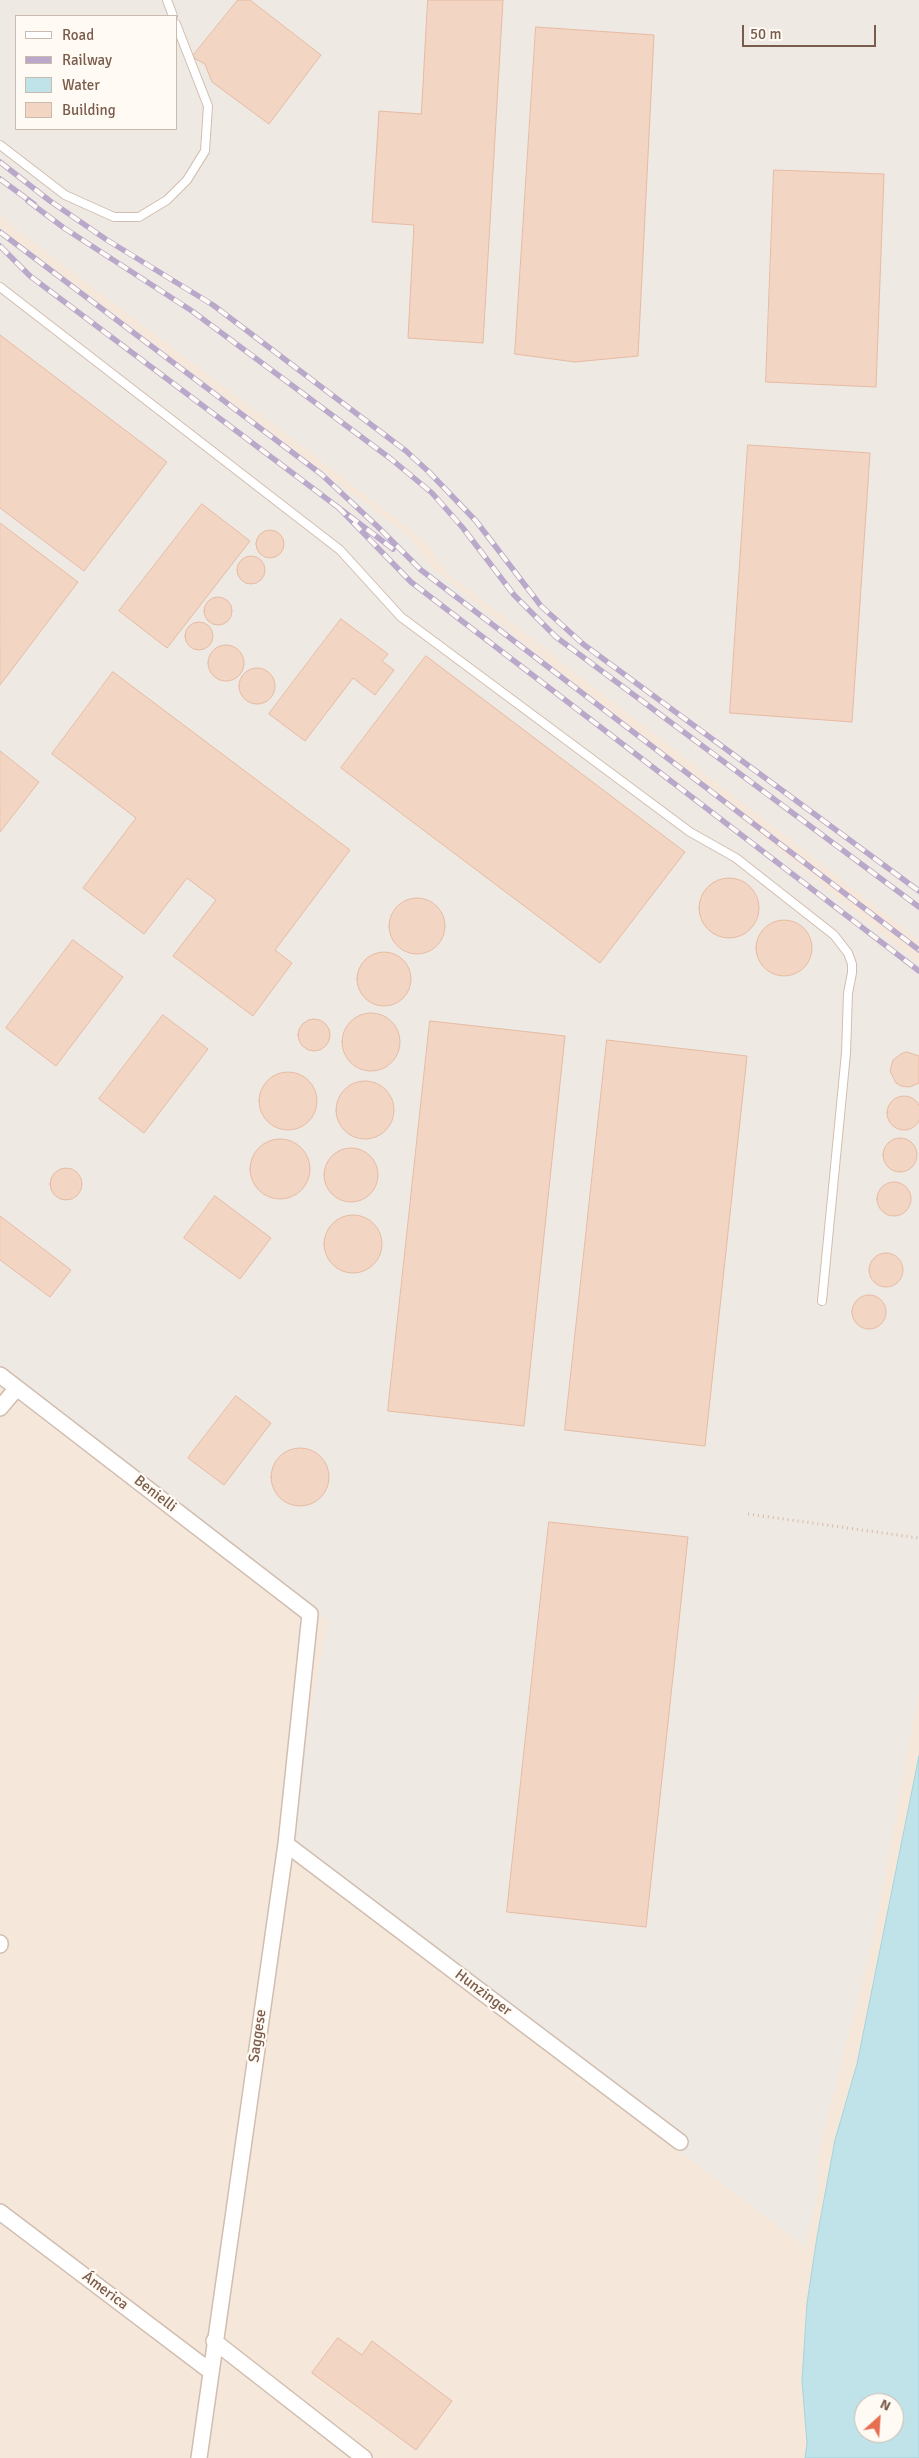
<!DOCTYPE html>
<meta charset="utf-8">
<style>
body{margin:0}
#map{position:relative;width:919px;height:2458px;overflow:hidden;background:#fdf6ec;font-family:Signika,sans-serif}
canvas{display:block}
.legend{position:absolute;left:15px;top:15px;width:162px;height:115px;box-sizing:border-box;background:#fffaf3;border:1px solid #cabbb1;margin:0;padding:6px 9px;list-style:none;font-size:15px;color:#7a5c4d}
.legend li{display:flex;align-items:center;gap:10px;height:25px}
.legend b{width:25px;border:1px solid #cabbb1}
.north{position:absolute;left:854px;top:2393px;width:50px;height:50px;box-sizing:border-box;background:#fffaf3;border:1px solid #cabbb1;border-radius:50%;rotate:26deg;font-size:14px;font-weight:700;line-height:20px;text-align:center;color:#7a5c4d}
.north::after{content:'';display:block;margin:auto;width:18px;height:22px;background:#e76f51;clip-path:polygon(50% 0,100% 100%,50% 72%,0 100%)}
.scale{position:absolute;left:742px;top:25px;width:134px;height:22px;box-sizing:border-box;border:2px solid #7a5c4d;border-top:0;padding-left:6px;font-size:15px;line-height:18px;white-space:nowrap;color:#7a5c4d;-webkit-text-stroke:4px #fffaf3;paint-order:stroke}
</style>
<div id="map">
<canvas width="919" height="2458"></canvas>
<ul class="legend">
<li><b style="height:6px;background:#fff"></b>Road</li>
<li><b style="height:6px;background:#b9a8c9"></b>Railway</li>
<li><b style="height:14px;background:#bfe3e8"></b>Water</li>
<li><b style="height:14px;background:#f3d5c3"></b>Building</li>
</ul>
<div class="north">N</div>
<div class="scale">50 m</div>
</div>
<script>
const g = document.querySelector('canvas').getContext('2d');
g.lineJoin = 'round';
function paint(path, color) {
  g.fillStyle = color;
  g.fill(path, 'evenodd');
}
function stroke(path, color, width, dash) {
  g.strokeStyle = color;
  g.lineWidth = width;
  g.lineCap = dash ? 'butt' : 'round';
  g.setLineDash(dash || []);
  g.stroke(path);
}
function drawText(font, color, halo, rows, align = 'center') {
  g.font = font + ' Signika,sans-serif';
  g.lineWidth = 4.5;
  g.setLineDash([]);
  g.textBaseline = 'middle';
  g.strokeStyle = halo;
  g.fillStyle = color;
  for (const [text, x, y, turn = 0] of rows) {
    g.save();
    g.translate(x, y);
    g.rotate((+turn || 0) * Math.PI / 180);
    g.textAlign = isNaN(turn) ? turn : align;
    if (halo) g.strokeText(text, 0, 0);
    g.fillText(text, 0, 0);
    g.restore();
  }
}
paint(new Path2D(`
 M 0,0 L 919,0 L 919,1756 L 857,2064 L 835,2140 L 817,2237 L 807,2303 L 802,2381 L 807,2443 L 805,2458 L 0,2458 ZM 16,16 L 176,16 L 176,129 L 16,129 Z`), '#f5e8da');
paint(new Path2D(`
 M 0,0 L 919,0 L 919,940 L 449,574 L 422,538 L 0,216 ZM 16,16 L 176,16 L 176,129 L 16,129 Z
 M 0,228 L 409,536 L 430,566 L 919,964 L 919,1690 L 875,1930 L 818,2155 L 818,2192 L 805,2248 L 286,1844 L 328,1621 L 0,1365 Z`), '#efe9e4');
const water = new Path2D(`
 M 919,1756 L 919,2458 L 805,2458 L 807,2443 L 802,2381 L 807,2303 L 817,2237 L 835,2140 L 857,2064 ZM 864,2403 L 894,2403 L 894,2433 L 864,2433 Z`);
paint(water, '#bfe3e8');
stroke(water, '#a5d3da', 1);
const building = new Path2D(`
 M 238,0 L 250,0 L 321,55 L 269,124 L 212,82 L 205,64 L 192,57 Z
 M 428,0 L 503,0 L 483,343 L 408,338 L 414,225 L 372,222 L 379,111 L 421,114 Z
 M 536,27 L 654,35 L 638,356 L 575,362 L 515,354 Z
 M 774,170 L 884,174 L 876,387 L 766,382 Z
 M 0,335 L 167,462 L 84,571 L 0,508 Z
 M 748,445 L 870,453 L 852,722 L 730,713 Z
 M 202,504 L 250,541 L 167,648 L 119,611 Z
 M 0,523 L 78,582 L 0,685 Z
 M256 544a14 14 0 1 1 28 0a14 14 0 1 1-28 0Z
 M237 570a14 14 0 1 1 28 0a14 14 0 1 1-28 0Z
 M204 611a14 14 0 1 1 28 0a14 14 0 1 1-28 0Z
 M 341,619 L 388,654 L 382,661 L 394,670 L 375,695 L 353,678 L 305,741 L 269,714 Z
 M185 636a14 14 0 1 1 28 0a14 14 0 1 1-28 0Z
 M208 663a18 18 0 1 1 36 0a18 18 0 1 1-36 0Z
 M 426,656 L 685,852 L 600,963 L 341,768 Z
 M239 686a18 18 0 1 1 36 0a18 18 0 1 1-36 0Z
 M 113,672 L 350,850 L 275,950 L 292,963 L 253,1016 L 173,956 L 216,900 L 187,878 L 144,934 L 83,888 L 136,818 L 52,754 Z
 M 0,751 L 39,782 L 0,832 Z
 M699 908a30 30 0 1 1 60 0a30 30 0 1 1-60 0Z
 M389 926a28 28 0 1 1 56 0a28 28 0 1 1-56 0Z
 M756 948a28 28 0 1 1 56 0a28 28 0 1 1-56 0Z
 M 73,940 L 123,977 L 56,1066 L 6,1028 Z
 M357 979a27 27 0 1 1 54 0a27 27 0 1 1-54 0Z
 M342 1042a29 29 0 1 1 58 0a29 29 0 1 1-58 0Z
 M 163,1015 L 208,1049 L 144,1133 L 99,1099 Z
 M298 1035a16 16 0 1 1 32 0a16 16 0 1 1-32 0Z
 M 430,1021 L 565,1036 L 524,1426 L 388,1411 Z
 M 607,1040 L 747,1056 L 705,1446 L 565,1430 Z
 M 907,1052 L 919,1056 L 919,1083 L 910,1087 L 901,1086 L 896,1083 L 890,1071 L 893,1060 L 901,1054 Z
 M259 1101a29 29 0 1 1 58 0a29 29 0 1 1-58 0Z
 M336 1110a29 29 0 1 1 58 0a29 29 0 1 1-58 0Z
 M887 1113a17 17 0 1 1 34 0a17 17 0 1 1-34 0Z
 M883 1155a17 17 0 1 1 34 0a17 17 0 1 1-34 0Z
 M250 1169a30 30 0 1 1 60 0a30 30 0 1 1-60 0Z
 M324 1175a27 27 0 1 1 54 0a27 27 0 1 1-54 0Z
 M50 1184a16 16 0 1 1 32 0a16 16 0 1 1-32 0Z
 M877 1199a17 17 0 1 1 34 0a17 17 0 1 1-34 0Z
 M 215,1196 L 271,1238 L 240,1279 L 184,1238 Z
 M324 1244a29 29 0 1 1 58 0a29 29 0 1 1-58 0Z
 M 0,1216 L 71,1270 L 50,1297 L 0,1260 Z
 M869 1270a17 17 0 1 1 34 0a17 17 0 1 1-34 0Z
 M852 1312a17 17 0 1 1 34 0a17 17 0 1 1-34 0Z
 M 236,1396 L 271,1423 L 224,1485 L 188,1458 Z
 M271 1477a29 29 0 1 1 58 0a29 29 0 1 1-58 0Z
 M 549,1522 L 688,1537 L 646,1927 L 507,1912 Z
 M 338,2338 L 362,2355 L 372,2341 L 452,2401 L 416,2450 L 312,2373 Z`);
paint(building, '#f3d5c3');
stroke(building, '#e6bba3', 1);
const lane = new Path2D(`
 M 167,0 L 173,16
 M 0,145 L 65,195 L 114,217 L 139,217 L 167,200 L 187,180 L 205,151 L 208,106 L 176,24
 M 0,287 L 340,550 L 401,617 L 690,832 L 736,858 L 834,935 L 848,953 L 852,964 L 852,973 L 848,993 L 846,1053 L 822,1301`);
const street = new Path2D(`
 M 0,1375 L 310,1614 L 286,1844 L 199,2458
 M 0,1408 L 17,1388
 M 286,1844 L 680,2142
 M 0,1943 L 0,1945
 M 0,2212 L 210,2371
 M 214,2341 L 364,2458`);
stroke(lane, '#d1beb0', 10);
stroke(street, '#d1beb0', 18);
stroke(new Path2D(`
 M 748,1514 L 919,1538`), '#d9b8a5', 3, [1, 4]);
stroke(lane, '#fff', 8);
stroke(street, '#fff', 15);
const rail = new Path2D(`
 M 0,162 L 50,201 L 107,240 L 213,305 L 406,451 L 429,472 L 476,521 L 541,606 L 583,644 L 919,891
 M 0,179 L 34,204
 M 28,201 L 64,228 L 192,311 L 391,459 L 432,493 L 463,528 L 514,595 L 556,637 L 919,907
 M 0,232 L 321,474 L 378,527 L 421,570 L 919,950
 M 0,246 L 30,276 L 339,508
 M 393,549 L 339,508 L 411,582 L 919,971`);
stroke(rail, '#b9a8c9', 5.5);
stroke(rail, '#fffaf3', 4, [11]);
drawText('15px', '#7a5c4d', '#fffaf3', [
 ["Benielli",155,1494,38],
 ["Hunzinger",483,1993,37],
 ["Saggese",258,2036,-82],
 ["Ámerica",105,2291,37]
]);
</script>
